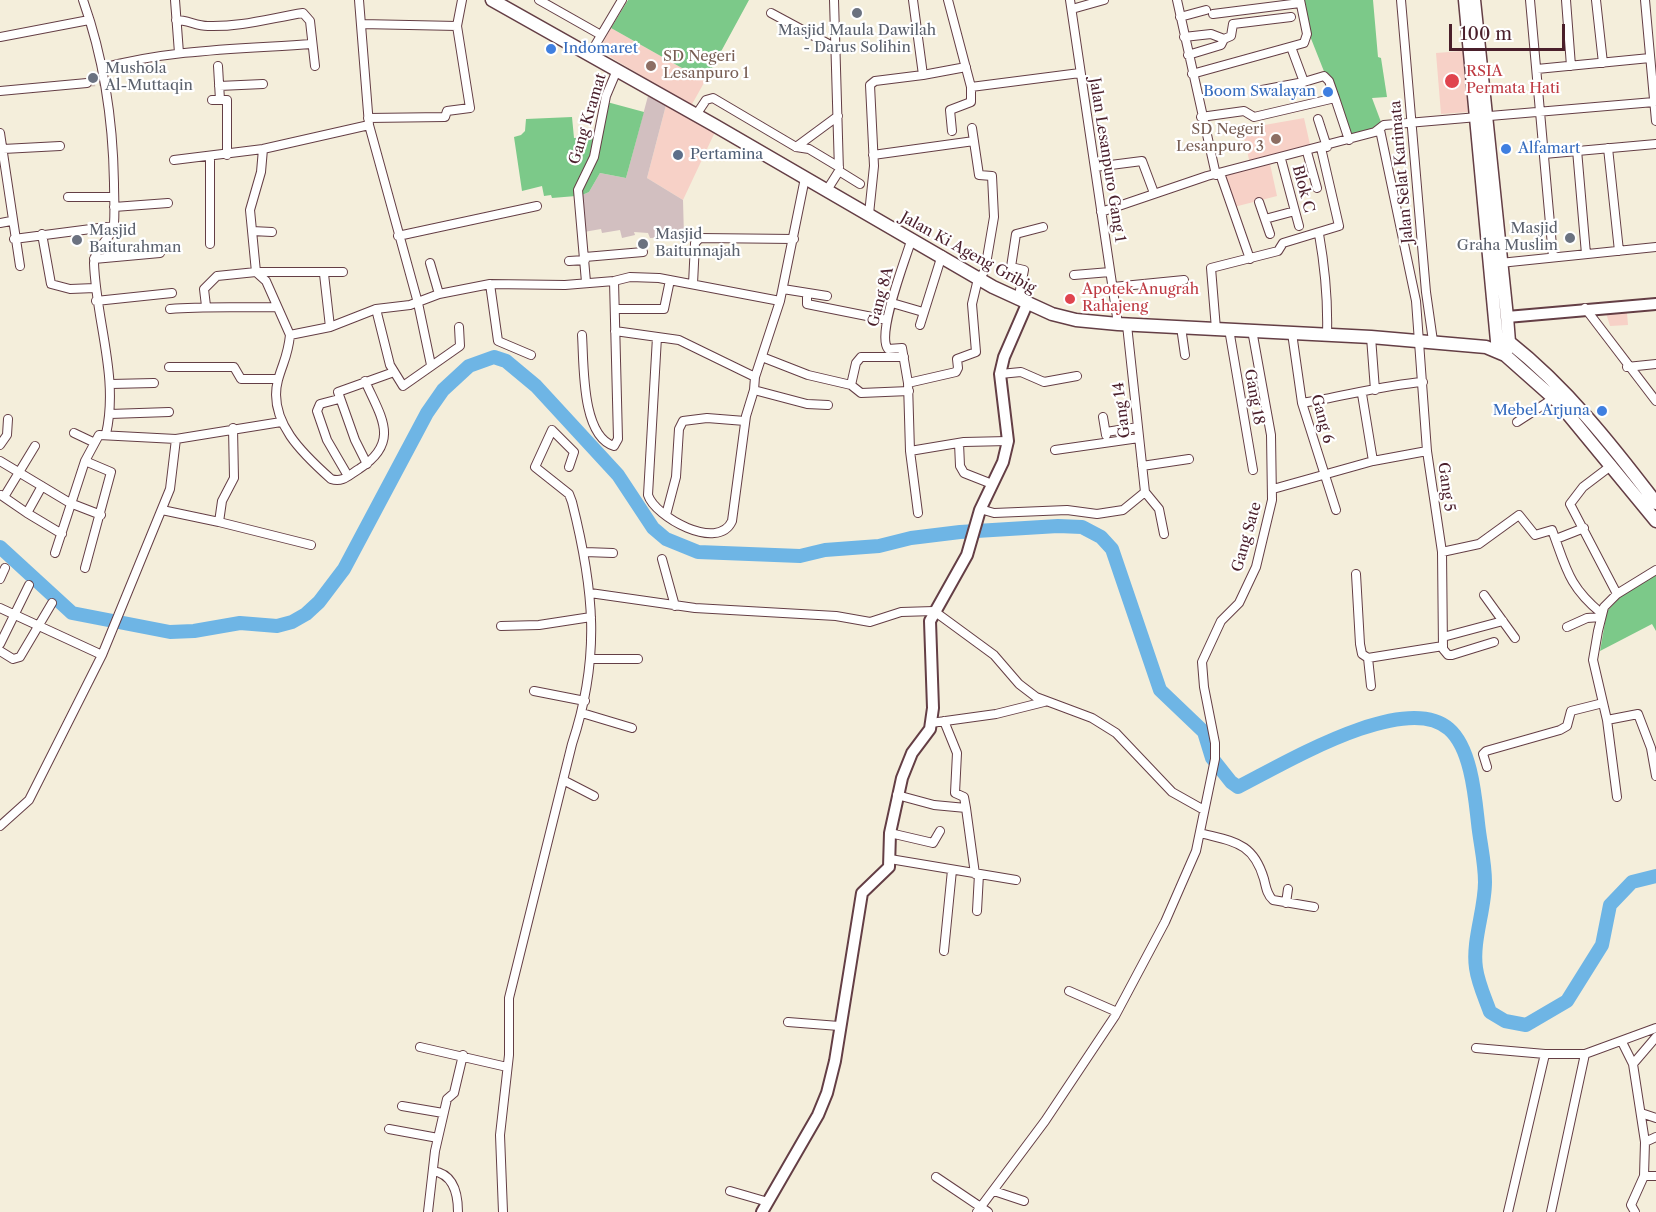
<!DOCTYPE html>
<style>
body{margin:0}
#map{position:relative;width:1656px;height:1212px;overflow:hidden;background:#f4eedb;font-family:"Libre Caslon Text",serif}
canvas{display:block}
.scale{position:absolute;left:1449px;top:24px;width:116px;height:27px;box-sizing:border-box;border:3px solid #4a1f2b;border-top:0;padding-left:8px;font-size:18px;line-height:21px;white-space:nowrap;color:#4a1f2b;-webkit-text-stroke:4px #fff;paint-order:stroke}
</style>
<div id="map">
<canvas width="1656" height="1212"></canvas>
<div class="scale">100 m</div>
</div>
<script>
const g = document.querySelector('canvas').getContext('2d');
g.lineJoin = 'round';
function paint(path, color) {
  g.fillStyle = color;
  g.fill(path, 'evenodd');
}
function stroke(path, color, width, dash) {
  g.strokeStyle = color;
  g.lineWidth = width;
  g.lineCap = dash ? 'butt' : 'round';
  g.setLineDash(dash || []);
  g.stroke(path);
}
function drawText(font, color, halo, rows, align = 'center') {
  g.font = font + ' "Libre Caslon Text",serif';
  g.lineWidth = 4.5;
  g.setLineDash([]);
  g.textBaseline = 'middle';
  g.strokeStyle = halo;
  g.fillStyle = color;
  for (const [text, x, y, turn = 0] of rows) {
    g.save();
    g.translate(x, y);
    g.rotate((+turn || 0) * Math.PI / 180);
    g.textAlign = isNaN(turn) ? turn : align;
    if (halo) g.strokeText(text, 0, 0);
    g.fillText(text, 0, 0);
    g.restore();
  }
}
paint(new Path2D(`
 M 611,28 L 705,81 L 691,106 L 599,50 Z
 M 1463,51 L 1468,112 L 1441,114 L 1436,53 Z
 M 666,105 L 715,132 L 683,200 L 647,178 Z
 M 1304,118 L 1311,149 L 1250,164 L 1242,129 Z
 M 1270,164 L 1277,196 L 1234,207 L 1223,176 Z
 M 1606,313 L 1627,313 L 1628,325 L 1610,326 Z`), '#f7d1c7');
paint(new Path2D(`
 M 648,96 L 666,105 L 647,178 L 683,200 L 684,237 L 650,238 L 648,233 L 634,232 L 635,235 L 622,238 L 620,230 L 602,233 L 601,229 L 584,232 L 580,196 L 589,192 L 600,173 L 626,178 Z`), '#d2bfc0');
paint(new Path2D(`
 M 628,0 L 749,0 L 705,81 L 611,28 Z
 M 1301,0 L 1373,0 L 1378,57 L 1381,58 L 1387,97 L 1372,98 L 1381,122 L 1372,130 L 1350,137 L 1308,31 Z
 M 607,102 L 644,112 L 626,178 L 600,173 L 589,192 L 580,196 Z
 M 572,117 L 574,138 L 596,137 L 576,196 L 552,198 L 551,195 L 544,196 L 542,186 L 522,191 L 514,137 L 521,135 L 525,131 L 526,119 Z
 M 1656,574 L 1656,631 L 1652,624 L 1600,651 L 1607,611 L 1624,593 Z`), '#7cc989');
stroke(new Path2D(`
 M 0,547 L 72,613 L 170,632 L 194,631 L 240,623 L 277,626 L 292,622 L 306,614 L 319,602 L 344,569 L 427,413 L 443,390 L 469,366 L 494,357 L 506,361 L 536,386 L 618,475 L 653,528 L 666,539 L 698,552 L 800,556 L 825,550 L 879,546 L 911,538 L 960,532 L 1058,526 L 1082,527 L 1101,537 L 1112,549 L 1160,690 L 1204,732 L 1212,758 L 1231,782 L 1238,787 C 1282,765 1405,690 1449,729 C 1471,748 1475,796 1478,823 C 1480,843 1485,862 1485,882 C 1485,910 1472,941 1476,968 C 1478,983 1485,998 1490,1012 L 1505,1021 L 1526,1025 L 1567,1001 L 1602,945 L 1610,905 L 1632,882 L 1656,876`), '#6eb5e5', 14);
stroke(new Path2D(`
 M 87,83 L 100,82`), '#d2c5b8', 8, [8, 4]);
const street = new Path2D(`
 M 83,0 C 104,59 113,120 114,183 C 114,196 115,210 114,224 C 112,239 94,247 94,263 C 96,321 119,377 106,434
 M 175,0 L 179,53
 M 359,0 L 369,125 L 418,303 L 431,365
 M 539,0 L 601,35
 M 948,0 L 971,87 L 1080,73
 M 1070,0 L 1118,324
 M 1177,0 L 1216,175
 M 1401,0 L 1426,292 L 1433,341
 M 1530,0 L 1553,257
 M 1566,0 L 1571,66
 M 1596,0 L 1603,63
 M 1645,0 L 1656,121
 M 1072,9 L 1104,0
 M 771,13 L 836,48
 M 1213,14 L 1300,3
 M 1180,17 L 1206,10
 M 176,20 C 188,20 196,26 208,26 C 241,27 271,18 303,13 L 310,21 L 315,66
 M 361,24 L 457,26 L 470,108 L 447,111 L 445,117 L 368,118
 M 457,26 L 462,0
 M 0,37 L 89,20
 M 1184,37 L 1211,34 L 1224,39
 M 1291,47 L 1304,82 L 1324,76 L 1329,81 L 1335,98
 M 590,54 L 622,0
 M 1188,55 L 1221,45 L 1224,39 L 1231,36 L 1233,24 L 1291,17
 M 218,66 L 220,100
 M 102,68 C 171,49 242,49 312,44
 M 1537,69 L 1650,58
 M 1192,74 L 1304,43 L 1307,34 L 1300,0
 M 923,75 L 966,67
 M 219,86 L 263,84
 M 1262,90 L 1304,82
 M 0,91 L 87,83
 M 212,100 L 227,100 L 227,155
 M 696,115 L 706,100 L 713,98 L 796,147 L 809,149 L 839,167
 M 1201,117 L 1244,111 L 1254,117 L 1335,98 L 1349,140
 M 1318,119 L 1327,147
 M 1380,130 L 1416,301 L 1427,451 L 1442,552 L 1443,649 L 1448,655 L 1452,655 L 1494,642
 M 952,131 L 950,110 L 971,102 L 971,87
 M 0,133 L 20,266
 M 796,147 L 838,116
 M 1608,148 L 1619,251
 M 3,149 L 60,146
 M 263,149 L 261,172 L 250,210 L 256,272 L 266,281 L 290,335 L 330,327 L 376,309 L 410,305 L 439,294 L 490,284 L 565,285 L 614,281 L 630,277 L 659,278 L 780,301
 M 1577,150 L 1586,254
 M 1307,152 L 1317,188
 M 1544,154 L 1656,144
 M 873,155 L 974,141
 M 210,157 L 210,244
 M 1281,159 L 1299,226
 M 174,160 L 263,149 L 369,125
 M 1095,167 L 1142,161 L 1154,193
 M 839,171 L 860,184
 M 1220,173 L 1250,259
 M 827,190 L 839,171 L 834,0
 M 68,197 L 114,197
 M 1259,202 L 1270,234
 M 114,207 L 168,203
 M 1101,212 L 1207,176 L 1375,132 L 1384,125 L 1654,102
 M 869,214 L 874,166 L 870,85 L 875,81 L 923,75 L 913,0
 M 1265,219 L 1295,211
 M 0,223 L 11,221
 M 252,231 L 272,232
 M 42,234 L 51,284 L 70,289 L 95,288
 M 1319,234 C 1325,268 1328,300 1327,334
 M 398,236 L 537,206
 M 14,239 L 114,226
 M 585,257 L 643,252
 M 94,259 L 160,253
 M 569,261 L 585,260
 M 430,263 L 439,294
 M 1500,263 L 1656,247
 M 324,274 L 330,327
 M 1074,275 L 1110,272
 M 586,282 L 578,190 L 594,157 L 606,96 L 617,70
 M 490,284 L 498,341 L 531,355
 M 693,284 L 695,243 L 700,238 L 794,239
 M 1113,287 L 1184,280
 M 783,289 L 827,296
 M 807,293 L 807,304 L 887,320
 M 1018,300 L 1024,270 L 1011,267 L 1016,234 L 1043,227
 M 96,301 L 172,293
 M 892,303 L 923,312
 M 206,306 L 204,289 L 217,276 L 256,272 L 343,272
 M 1585,308 L 1656,401
 M 170,309 C 205,306 241,308 277,307
 M 376,309 L 390,365 L 403,386 L 460,346 L 459,327
 M 615,309 L 664,309 L 670,280
 M 920,325 L 942,255
 M 1127,325 L 1145,492
 M 1181,327 L 1185,355
 M 1216,329 L 1211,268 L 1278,251 L 1283,243 L 1339,226 L 1321,148
 M 1229,329 L 1253,470
 M 615,331 L 679,340 L 755,377 L 754,390 L 807,404 L 828,405
 M 1292,333 L 1302,403 L 1336,510
 M 290,335 C 288,356 283,362 278,380 C 267,421 304,455 331,479 C 343,483 349,475 359,469 C 401,442 381,417 365,381
 M 582,335 C 584,363 581,436 614,446 L 618,439 L 614,281
 M 657,337 L 648,495 C 655,517 718,552 732,521 L 746,416 L 754,390
 M 1371,337 L 1375,390
 M 762,357 L 808,375 L 851,385 L 861,393 L 909,391
 M 169,367 L 234,367 L 241,379 L 278,379
 M 1627,367 L 1656,364
 M 1000,374 L 1021,372 L 1044,382 L 1077,376
 M 755,377 L 780,301 L 805,178
 M 908,383 L 902,348 L 888,349 C 876,334 906,258 912,238
 M 111,384 L 154,383
 M 851,385 L 856,363 L 861,357 L 904,357
 M 1362,394 L 1373,461
 M 339,399 L 320,404 L 317,411 L 327,440 L 348,476
 M 1302,403 C 1342,397 1383,385 1423,382
 M 110,414 L 169,412
 M 1103,417 L 1106,435
 M 1517,422 L 1554,398
 M 233,428 L 234,478 L 222,501 L 219,522 L 311,545
 M 1106,432 L 1138,427
 M 74,433 L 93,442
 M 959,443 L 960,466 L 964,473 L 992,484
 M 0,445 L 7,435 L 8,419
 M 1055,450 L 1139,438
 M 910,451 L 964,442 L 1008,441
 M 0,461 L 70,503 L 101,515
 M 367,464 L 355,440 L 338,392 L 394,372
 M 1612,465 L 1583,487 L 1570,504 L 1617,594
 M 1142,466 L 1189,459
 M 42,486 L 27,513 L 62,534
 M 1273,489 L 1373,461 L 1427,451
 M 1145,492 L 1159,509 L 1164,534
 M 1,495 L 27,513
 M 4,497 L 35,446
 M 980,509 L 994,513 L 1067,510 L 1097,514 L 1123,510 L 1145,492
 M 162,510 L 219,522
 M 918,513 L 910,451 L 908,383 L 956,372 L 958,368 L 957,359 L 976,352 L 972,304 L 977,283 L 985,270 L 994,217 L 992,176 L 979,175 L 972,128
 M 666,515 L 676,477 L 679,429 L 683,421 L 707,418 L 745,421
 M 1556,539 L 1584,528
 M 585,552 L 613,553
 M 1442,552 L 1479,544 L 1519,515 L 1535,535 L 1552,530 C 1566,567 1568,586 1601,613
 M 55,553 L 85,461 L 99,435 L 176,439 L 281,422
 M 662,559 L 675,606
 M 85,568 L 111,472 L 85,461
 M 1356,574 L 1360,644 L 1362,654 L 1368,658 L 1371,686
 M 0,579 L 5,568
 M 590,593 L 695,608 L 836,616 L 870,622 L 901,612 L 934,611 L 994,655 L 1019,684 L 1036,697 L 1092,718 L 1116,733 L 1172,792 L 1204,810
 M 1484,595 L 1515,638
 M 0,608 L 102,655 L 29,800 L 0,826
 M 501,626 L 539,625 L 591,617
 M 1567,627 L 1587,618 L 1601,617
 M 1443,637 L 1503,621
 M 0,644 L 29,585
 M 0,651 L 13,659 L 20,657 L 52,603
 M 102,655 L 170,489 L 176,439
 M 1368,658 L 1443,646
 M 592,659 L 638,659
 M 534,691 L 585,701
 M 582,713 L 632,728
 M 1607,720 L 1638,714 L 1651,748 L 1656,776
 M 944,721 L 957,753 L 955,793 L 964,797 L 966,808
 M 931,723 L 996,714 L 1044,702
 M 1487,767 L 1483,754 L 1486,751 L 1560,730 L 1567,726 L 1571,711 L 1603,703
 M 563,780 L 594,796
 M 897,795 L 934,805 L 966,808 L 975,874
 M 1617,797 L 1607,720 L 1593,660 L 1598,631 L 1604,607 L 1617,594 L 1656,570
 M 890,833 L 933,843 L 940,831
 M 1200,833 C 1234,842 1253,842 1264,879 C 1266,887 1267,895 1273,900 L 1314,907
 M 890,859 L 1016,880
 M 1286,903 L 1288,889
 M 977,911 L 979,874
 M 944,951 L 952,870
 M 1069,991 L 1117,1012
 M 788,1022 L 839,1026
 M 1622,1042 L 1633,1064
 M 420,1047 L 507,1067
 M 1476,1048 L 1545,1054 L 1585,1054 L 1656,1028
 M 402,1106 L 443,1113
 M 1641,1113 L 1656,1118
 M 389,1129 L 438,1138
 M 1645,1142 L 1656,1137
 M 433,1171 C 453,1174 458,1193 458,1212
 M 1644,1176 L 1656,1176
 M 936,1177 L 988,1212
 M 730,1191 L 768,1202
 M 994,1191 L 1024,1201
 M 428,1212 L 435,1151 L 447,1099 L 454,1093 L 463,1055
 M 503,1212 L 500,1135 L 509,1055 L 509,998 L 572,744 C 601,657 594,589 572,502 L 569,494 L 535,467 L 552,430 L 574,452 L 569,467
 M 977,1212 L 1045,1121 L 1115,1016 L 1165,922 L 1196,851 L 1215,759 L 1215,743 L 1204,687 L 1202,662 L 1221,621 L 1239,603 L 1256,567 L 1272,500 L 1271,435 L 1252,330
 M 1508,1212 L 1545,1054
 M 1551,1212 L 1585,1054
 M 1635,1212 L 1631,1205 L 1644,1176 L 1645,1142 L 1633,1064 L 1656,1037`);
const secondary = new Path2D(`
 M 1507,317 L 1656,304
 M 762,1212 L 818,1115 L 827,1093 L 835,1061 L 862,893 L 889,867 L 890,833 L 902,778 L 912,753 L 930,729 L 933,708 L 930,621 L 967,555 L 980,510 L 1003,462 L 1008,441 L 1000,374 L 1004,357 L 1027,304`);
const primary = new Path2D(`
 M 492,0 L 714,125 L 993,287 L 1052,314 L 1076,320 L 1118,324 L 1371,337 L 1486,347 L 1505,355 L 1558,402 L 1656,521
 M 1465,0 L 1498,352
 M 1474,0 L 1507,317 L 1509,342 L 1505,355
 M 1501,342 L 1509,342 C 1566,387 1612,445 1656,503`);
stroke(street, '#643e45', 10);
stroke(secondary, '#643e45', 14);
stroke(primary, '#643e45', 15);
stroke(street, '#fff', 8);
stroke(secondary, '#fff', 10);
stroke(primary, '#fff', 12);
for (const [x, y, r, color] of [
 [857,13,6,"#6b7280"],
 [551,49,6,"#3f7fe0"],
 [651,66,6,"#8d6e63"],
 [93,78,6,"#6b7280"],
 [1452,81,8,"#e0444e"],
 [1328,92,6,"#3f7fe0"],
 [1276,139,6,"#8d6e63"],
 [1506,149,6,"#3f7fe0"],
 [678,155,6,"#5c6f8a"],
 [1570,238,6,"#6b7280"],
 [77,240,6,"#6b7280"],
 [643,244,6,"#6b7280"],
 [1070,299,6,"#e0444e"],
 [1602,411,6,"#3f7fe0"]
]) {
  const dot = new Path2D();
  dot.arc(x, y, r, 0, 2 * Math.PI);
  g.fillStyle = color;
  g.fill(dot);
  stroke(dot, '#fff', 2);
}
drawText('15px', '#5b616d', '#fff', [
 ["Masjid Maula Dawilah",857,31,"center"],
 ["- Darus Solihin",857,48,"center"],
 ["Mushola",105,69],
 ["Al-Muttaqin",105,86],
 ["Masjid",1558,229,"right"],
 ["Graha Muslim",1558,246,"right"],
 ["Masjid",89,231],
 ["Baiturahman",89,248],
 ["Masjid",655,235],
 ["Baitunnajah",655,252]
], 'left');
drawText('15px', '#366cbe', '#fff', [
 ["Indomaret",563,49],
 ["Boom Swalayan",1316,92,"right"],
 ["Alfamart",1518,149],
 ["Mebel Arjuna",1590,411,"right"]
], 'left');
drawText('15px', '#785e54', '#fff', [
 ["SD Negeri",663,57],
 ["Lesanpuro 1",663,74],
 ["SD Negeri",1264,130,"right"],
 ["Lesanpuro 3",1264,147,"right"]
], 'left');
drawText('15px', '#be3a42', '#fff', [
 ["RSIA",1466,72],
 ["Permata Hati",1466,89],
 ["Apotek Anugrah",1082,290],
 ["Rahajeng",1082,307]
], 'left');
drawText('15px', '#4a1f2b', '#fff', [
 ["Gang Kramat",588,119,-73],
 ["Jalan Lesanpuro Gang 1",1107,160,81],
 ["Jalan Selat Karimata",1402,172,-95],
 ["Blok C",1303,189,75],
 ["Jalan Ki Ageng Gribig",968,253,29],
 ["Gang 8A",881,297,-75],
 ["Gang 18",1254,397,80],
 ["Gang 14",1122,410,-97],
 ["Gang 6",1322,419,75],
 ["Gang 5",1446,487,82],
 ["Gang Sate",1247,537,-74]
]);
drawText('15px', '#4e5e75', '#fff', [
 ["Pertamina",690,155]
], 'left');
</script>
